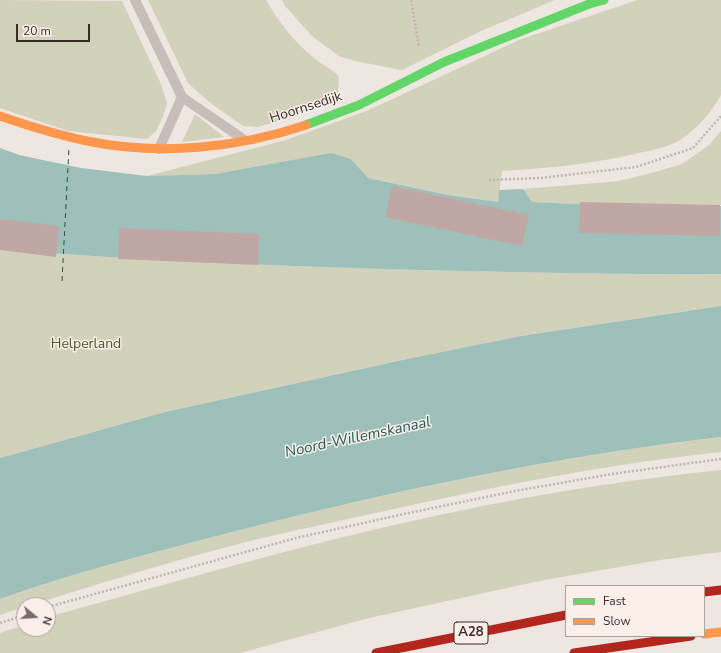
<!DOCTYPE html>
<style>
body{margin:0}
#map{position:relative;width:721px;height:653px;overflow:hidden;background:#eee6e1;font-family:"Nunito Sans",sans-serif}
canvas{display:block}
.legend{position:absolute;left:565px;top:585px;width:140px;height:52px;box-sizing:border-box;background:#faefe9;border:1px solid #aca19c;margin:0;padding:5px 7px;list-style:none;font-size:12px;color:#382b28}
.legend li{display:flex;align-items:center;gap:8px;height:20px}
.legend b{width:20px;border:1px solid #aca19c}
.north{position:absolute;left:16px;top:597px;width:40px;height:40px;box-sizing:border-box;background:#faefe9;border:1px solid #aca19c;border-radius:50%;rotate:108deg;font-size:11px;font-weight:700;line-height:16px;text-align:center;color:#382b28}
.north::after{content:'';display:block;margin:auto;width:14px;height:18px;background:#786c69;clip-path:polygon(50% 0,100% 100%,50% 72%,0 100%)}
.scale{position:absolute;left:16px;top:24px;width:74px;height:18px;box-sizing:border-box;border:2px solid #382b28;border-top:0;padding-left:5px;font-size:12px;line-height:14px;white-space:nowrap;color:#382b28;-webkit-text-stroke:3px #faefe9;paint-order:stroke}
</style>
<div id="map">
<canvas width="721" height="653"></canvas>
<ul class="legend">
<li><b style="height:5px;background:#63d668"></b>Fast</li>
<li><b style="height:5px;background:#ff974d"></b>Slow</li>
</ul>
<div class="north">N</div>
<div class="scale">20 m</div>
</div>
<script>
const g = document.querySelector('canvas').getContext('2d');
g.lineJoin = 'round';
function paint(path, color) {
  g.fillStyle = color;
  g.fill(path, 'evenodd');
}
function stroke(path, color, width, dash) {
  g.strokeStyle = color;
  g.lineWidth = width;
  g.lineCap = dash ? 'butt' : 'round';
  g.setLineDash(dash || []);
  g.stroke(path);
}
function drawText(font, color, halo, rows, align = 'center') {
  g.font = font + ' "Nunito Sans",sans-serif';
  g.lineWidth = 3;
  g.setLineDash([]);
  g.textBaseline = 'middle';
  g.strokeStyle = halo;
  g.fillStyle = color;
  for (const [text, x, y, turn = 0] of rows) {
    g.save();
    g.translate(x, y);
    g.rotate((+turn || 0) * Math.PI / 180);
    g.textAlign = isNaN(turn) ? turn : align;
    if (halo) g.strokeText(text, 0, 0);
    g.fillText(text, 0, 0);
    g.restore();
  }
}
paint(new Path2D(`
 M 0,0 L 122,1 L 161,84 L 167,103 L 162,119 L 156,131 L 147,139 L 68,131 L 0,108 Z
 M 148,0 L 266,0 C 279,22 294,42 314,58 C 322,65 332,68 339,77 L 338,93 L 333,100 L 325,104 L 289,118 L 258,127 L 243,126 L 209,102 L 188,83 Z
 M 282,0 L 555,0 L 481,31 L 402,70 L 355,61 L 339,56 L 313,37 L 285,6 Z
 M 637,0 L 721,0 L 721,95 C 711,113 697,129 680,140 C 668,147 653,150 639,153 C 594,164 548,168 502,171 L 498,202 L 448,195 L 368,178 L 351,159 L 216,174 L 147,176 L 286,140 L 369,110 L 519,40 Z
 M 195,114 L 224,137 L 182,142 Z
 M 721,131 L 721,205 L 598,205 L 532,202 L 523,189 L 619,181 L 651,173 L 682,164 L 709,145 Z
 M 0,249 C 140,261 280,266 420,270 C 521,272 620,275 721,274 L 721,306 L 521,336 L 407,359 L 165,412 L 0,458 Z
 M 721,437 L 721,452 C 607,464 497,486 385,511 C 340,521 295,530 250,541 C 176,560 104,582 31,605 L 24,605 L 24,607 L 0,615 L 0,599 C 77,571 157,552 236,531 C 396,490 557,456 721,437 Z
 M 721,470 L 721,552 L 660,560 L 544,580 L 369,618 L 240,653 L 0,653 L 0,633 L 24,625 L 24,629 L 48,629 L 48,617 C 145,590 242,562 339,538 C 465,507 592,483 721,470 Z`), '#d2d2bb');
paint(new Path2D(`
 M 0,148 L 19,155 L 81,168 L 147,176 L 216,174 L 331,153 L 351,159 L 368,178 L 448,195 L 498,202 L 499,190 L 523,189 L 532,202 L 598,205 L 721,206 L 721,274 C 620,275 521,272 420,270 C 280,266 140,261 0,249 Z
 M 721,306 L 721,437 C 557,456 396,490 236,531 C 157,552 77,571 0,599 L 0,458 L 165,412 L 407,359 L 521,336 Z`), '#9dc0ba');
stroke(new Path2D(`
 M 62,281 L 69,147`), '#1d5a54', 1, [5, 4]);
paint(new Path2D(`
 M 392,186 L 529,215 L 522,246 L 385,217 Z
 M 580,202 L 720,205 L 720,236 L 579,233 Z
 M 0,219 L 59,226 L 56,257 L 0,250 Z
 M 119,228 L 259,234 L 258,265 L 118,259 Z`), '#c1a7a3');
stroke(new Path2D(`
 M 411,0 L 419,47
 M 489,180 L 540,178 L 636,167 L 693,148 L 721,116
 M 48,607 L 296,538 L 404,514 L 515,491 L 612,474 L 721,459
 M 0,623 L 24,615`), '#bfb6b3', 2.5, [2, 2]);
stroke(new Path2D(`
 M 135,0 L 182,97 L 243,139
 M 159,149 L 182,97`), '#c7beba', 10);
stroke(new Path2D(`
 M 306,125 L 359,105 L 444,62 L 589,4 L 604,0`), '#63d668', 9);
stroke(new Path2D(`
 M 0,116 C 29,126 58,135 87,141 C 159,156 238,148 306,125
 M 704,634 L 721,632`), '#ff974d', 9);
stroke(new Path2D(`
 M 704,592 L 721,590
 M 376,653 L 566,615
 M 574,653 L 691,636`), '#b3261e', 9);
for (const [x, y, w] of [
 [471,633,34]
]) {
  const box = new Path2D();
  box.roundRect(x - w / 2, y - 11, w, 22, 3);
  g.fillStyle = '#faefe9';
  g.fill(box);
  stroke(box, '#382b28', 1);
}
drawText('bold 13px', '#382b28', null, [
 ["A28",471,633]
]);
drawText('14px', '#382b28', '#faefe9', [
 ["Hoornsedijk",306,108,-18]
]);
drawText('14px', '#4e572b', '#faefe9', [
 ["Helperland",86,345]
]);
drawText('italic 15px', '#1d5a54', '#faefe9', [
 ["Noord-Willemskanaal",358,438,-12]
]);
</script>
